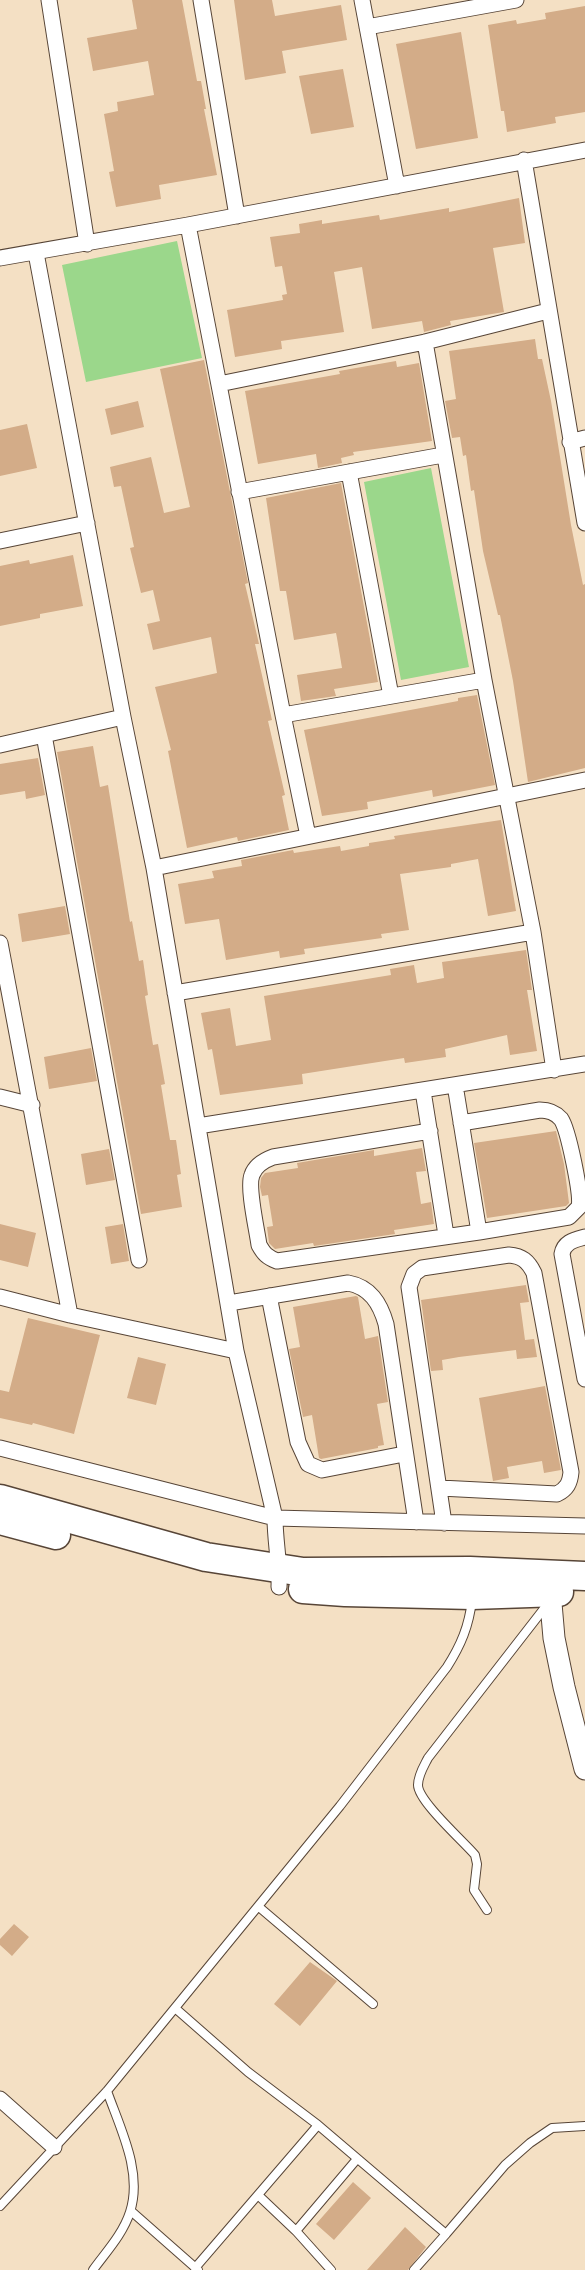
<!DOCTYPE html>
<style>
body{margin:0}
canvas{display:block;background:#f4e0c4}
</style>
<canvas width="585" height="2270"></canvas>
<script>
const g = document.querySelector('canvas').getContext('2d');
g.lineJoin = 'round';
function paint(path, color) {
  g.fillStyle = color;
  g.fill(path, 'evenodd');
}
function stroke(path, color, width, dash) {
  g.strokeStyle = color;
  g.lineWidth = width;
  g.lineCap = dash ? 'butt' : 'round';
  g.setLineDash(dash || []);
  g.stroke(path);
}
paint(new Path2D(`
 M 177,241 L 202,358 L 86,382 L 62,265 Z
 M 431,468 L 469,667 L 401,680 L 364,482 Z`), '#9bd78b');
paint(new Path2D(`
 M 132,0 L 182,0 L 197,81 L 201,81 L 206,109 L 204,109 L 217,175 L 159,185 L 161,199 L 116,207 L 109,172 L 114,171 L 104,114 L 118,111 L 117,102 L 154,95 L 148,61 L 93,71 L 87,38 L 137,29 Z
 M 234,0 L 272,0 L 275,16 L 341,5 L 347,40 L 282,51 L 286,73 L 245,80 Z
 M 585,6 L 585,112 L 555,117 L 556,123 L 507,132 L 504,111 L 501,111 L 488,25 L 516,20 L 517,24 L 546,19 L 545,13 Z
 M 461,32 L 478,138 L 416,149 L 396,44 Z
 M 343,69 L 354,127 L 311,134 L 299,76 Z
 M 519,198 L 525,243 L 493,248 L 504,312 L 450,321 L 451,325 L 424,332 L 422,321 L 372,329 L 362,267 L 334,272 L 344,332 L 281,341 L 282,349 L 235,357 L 227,310 L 283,300 L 282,295 L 287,294 L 282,266 L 275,267 L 270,237 L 300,233 L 299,224 L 322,220 L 322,224 L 379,215 L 380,220 L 449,208 L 449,212 Z
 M 535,339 L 538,359 L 542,359 L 551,401 L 571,525 L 583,585 L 585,584 L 585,768 L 528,782 L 513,681 L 500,615 L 498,615 L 483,551 L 474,490 L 471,491 L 466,455 L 463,456 L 460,437 L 452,438 L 445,401 L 456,399 L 449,351 Z
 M 204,360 L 248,583 L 245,584 L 259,644 L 255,644 L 272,720 L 268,721 L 285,795 L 282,796 L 289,830 L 238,841 L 237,837 L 187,848 L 168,751 L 171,750 L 155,687 L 217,673 L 211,637 L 153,650 L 147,624 L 160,621 L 153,590 L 141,593 L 130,548 L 134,547 L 121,486 L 114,487 L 110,467 L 151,457 L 164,513 L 190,507 L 160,369 Z
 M 396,361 L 397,367 L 419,363 L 432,441 L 353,452 L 354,455 L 341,458 L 342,463 L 318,468 L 316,454 L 258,464 L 245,391 L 340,374 L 339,371 Z
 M 138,401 L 144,427 L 111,435 L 105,409 Z
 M 27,424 L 37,468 L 0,476 L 0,430 Z
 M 341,483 L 378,682 L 334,689 L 336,696 L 301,701 L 297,675 L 342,668 L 337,638 L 336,633 L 294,640 L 286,591 L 280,591 L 266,498 Z
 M 73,555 L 83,606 L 40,614 L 40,618 L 0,626 L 0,566 L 29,560 L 30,564 Z
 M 477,695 L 495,785 L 433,797 L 432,790 L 367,802 L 368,809 L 322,816 L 304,730 L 458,701 L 458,698 Z
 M 93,746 L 100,787 L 108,785 L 130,922 L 132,921 L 139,961 L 143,960 L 148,995 L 145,996 L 153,1045 L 158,1044 L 165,1084 L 161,1085 L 170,1140 L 176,1140 L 181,1174 L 177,1175 L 182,1207 L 141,1214 L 57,752 Z
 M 38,758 L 45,795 L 26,799 L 25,791 L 0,795 L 0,764 Z
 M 501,820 L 516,911 L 488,916 L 478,859 L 451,864 L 451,867 L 400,874 L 409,930 L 381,934 L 382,938 L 304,949 L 305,954 L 280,958 L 279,951 L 226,960 L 219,919 L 185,924 L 178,884 L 214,878 L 212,871 L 242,866 L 241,860 L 293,850 L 294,853 L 340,846 L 341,851 L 369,846 L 369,843 L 395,839 L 394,836 Z
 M 65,906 L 70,934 L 22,942 L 18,914 Z
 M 526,950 L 532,990 L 527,990 L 537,1051 L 510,1055 L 507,1035 L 445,1049 L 446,1057 L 405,1063 L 404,1058 L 302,1074 L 303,1084 L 220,1095 L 212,1049 L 208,1050 L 201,1013 L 230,1008 L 236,1046 L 271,1040 L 264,996 L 391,975 L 390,969 L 414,965 L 417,983 L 444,978 L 442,962 Z
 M 91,1048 L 97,1081 L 49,1089 L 44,1057 Z
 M 556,1131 L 564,1164 L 569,1203 L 566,1206 L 487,1218 L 474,1143 Z
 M 422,1148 L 426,1171 L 416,1172 L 421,1204 L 431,1202 L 434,1224 L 394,1230 L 395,1234 L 314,1246 L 313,1243 L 275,1249 L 269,1243 L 267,1227 L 273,1226 L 268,1195 L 262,1196 L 260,1187 L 261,1178 L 265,1173 L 298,1168 L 297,1163 L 374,1150 L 374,1156 Z
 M 109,1149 L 115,1180 L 86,1185 L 81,1154 Z
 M 0,1224 L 36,1233 L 28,1267 L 0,1260 Z
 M 123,1224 L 129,1261 L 111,1264 L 105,1227 Z
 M 526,1285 L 529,1302 L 520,1303 L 525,1340 L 534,1339 L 537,1357 L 517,1359 L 516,1350 L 459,1357 L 442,1360 L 443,1370 L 431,1371 L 421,1300 Z
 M 356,1296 L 358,1297 L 365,1339 L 378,1336 L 388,1402 L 377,1404 L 384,1445 L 378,1446 L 378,1448 L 321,1459 L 319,1458 L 312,1415 L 303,1417 L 289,1349 L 300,1347 L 293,1307 Z
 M 28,1318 L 100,1335 L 74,1434 L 33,1423 L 32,1425 L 0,1418 L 0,1390 L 9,1392 Z
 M 138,1357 L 166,1364 L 156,1405 L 127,1398 Z
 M 545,1386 L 561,1470 L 544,1473 L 542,1461 L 507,1467 L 509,1478 L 493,1481 L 479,1398 Z
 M 14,1924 L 29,1937 L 12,1956 L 0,1945 L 0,1939 Z
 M 310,1962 L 337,1981 L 300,2026 L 274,2004 Z
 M 353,2182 L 371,2198 L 334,2240 L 316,2224 Z
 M 405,2227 L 426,2247 L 408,2270 L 367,2270 Z`), '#d3ac88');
const lane = new Path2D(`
 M 259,1907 L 373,2004
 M 487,1910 L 474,1890 L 477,1864 L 475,1855 C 463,1841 418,1801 418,1785 C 418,1775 424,1766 428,1758 L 546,1606
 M 175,2008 L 248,2072 L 318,2125 L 446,2234 L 505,2165 L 530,2143 L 552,2128 L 585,2126
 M 258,2195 L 296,2231 L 331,2270
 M 0,2206 L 107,2091 L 340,1806 L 447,1667 C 461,1645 469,1626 472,1600
 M 131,2211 L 198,2270
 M 296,2231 L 357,2159
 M 195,2268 L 318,2125
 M 93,2270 C 106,2252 123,2234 130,2212 C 143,2172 120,2128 107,2091
 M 414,2270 L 446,2234`);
const street = new Path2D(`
 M 49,0 L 87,244
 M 201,0 L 237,216
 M 362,0 L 397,186
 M 367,27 L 516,0
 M 524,160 L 585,523
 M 188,225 L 283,715 L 308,836
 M 36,253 L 123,717 L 154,868 L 236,1351 L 275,1518 C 275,1541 280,1563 279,1587
 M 0,258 L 188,225 L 585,150
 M 425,342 L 484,680 L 533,932 L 554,1070
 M 219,384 L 425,342 L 548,311
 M 570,442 L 585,438
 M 349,472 L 391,696
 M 239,492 L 443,455
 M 0,541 L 87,523
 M 283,715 L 484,680
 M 44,735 L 139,1260
 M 0,745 L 123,717
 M 154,868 L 585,780
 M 0,943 L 70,1315
 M 175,993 L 533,932
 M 455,1085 L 479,1232
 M 423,1091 L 446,1235
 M 0,1097 L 32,1105
 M 198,1126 L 585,1064
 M 430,1131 L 273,1157 C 265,1160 255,1166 252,1175 C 247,1187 257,1230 259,1245 C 264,1254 267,1257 277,1261 L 479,1232 L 569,1217 L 579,1207 C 582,1195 568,1129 561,1119 C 555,1112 548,1110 540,1110 L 461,1123
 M 585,1237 C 574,1240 564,1242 562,1254 L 585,1379
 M 269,1296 L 298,1442 L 308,1464 L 322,1470 L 404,1454
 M 0,1297 L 70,1315 L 236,1351
 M 229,1303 L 348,1283 C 370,1287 380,1303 386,1324 L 416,1522
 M 0,1448 L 275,1518 L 585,1526
 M 440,1488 L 557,1494 C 567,1489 570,1483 571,1472 L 534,1273 C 528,1261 522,1256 509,1255 L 422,1268 L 414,1274 L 409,1287 L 444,1523
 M 0,2099 L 54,2147`);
const secondary = new Path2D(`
 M 550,1592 L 554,1638 L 564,1687 L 585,1769`);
const highway = new Path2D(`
 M 0,1499 L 206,1557 L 303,1572 L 470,1571 L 585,1576
 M 0,1520 L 56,1535
 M 303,1589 L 345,1592 L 472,1595 L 559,1592`);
stroke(lane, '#574537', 10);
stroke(street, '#574537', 17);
stroke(secondary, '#574537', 23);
stroke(highway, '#574537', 31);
stroke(lane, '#fff', 8);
stroke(street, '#fff', 15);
stroke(secondary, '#fff', 21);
stroke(highway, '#fff', 28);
</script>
